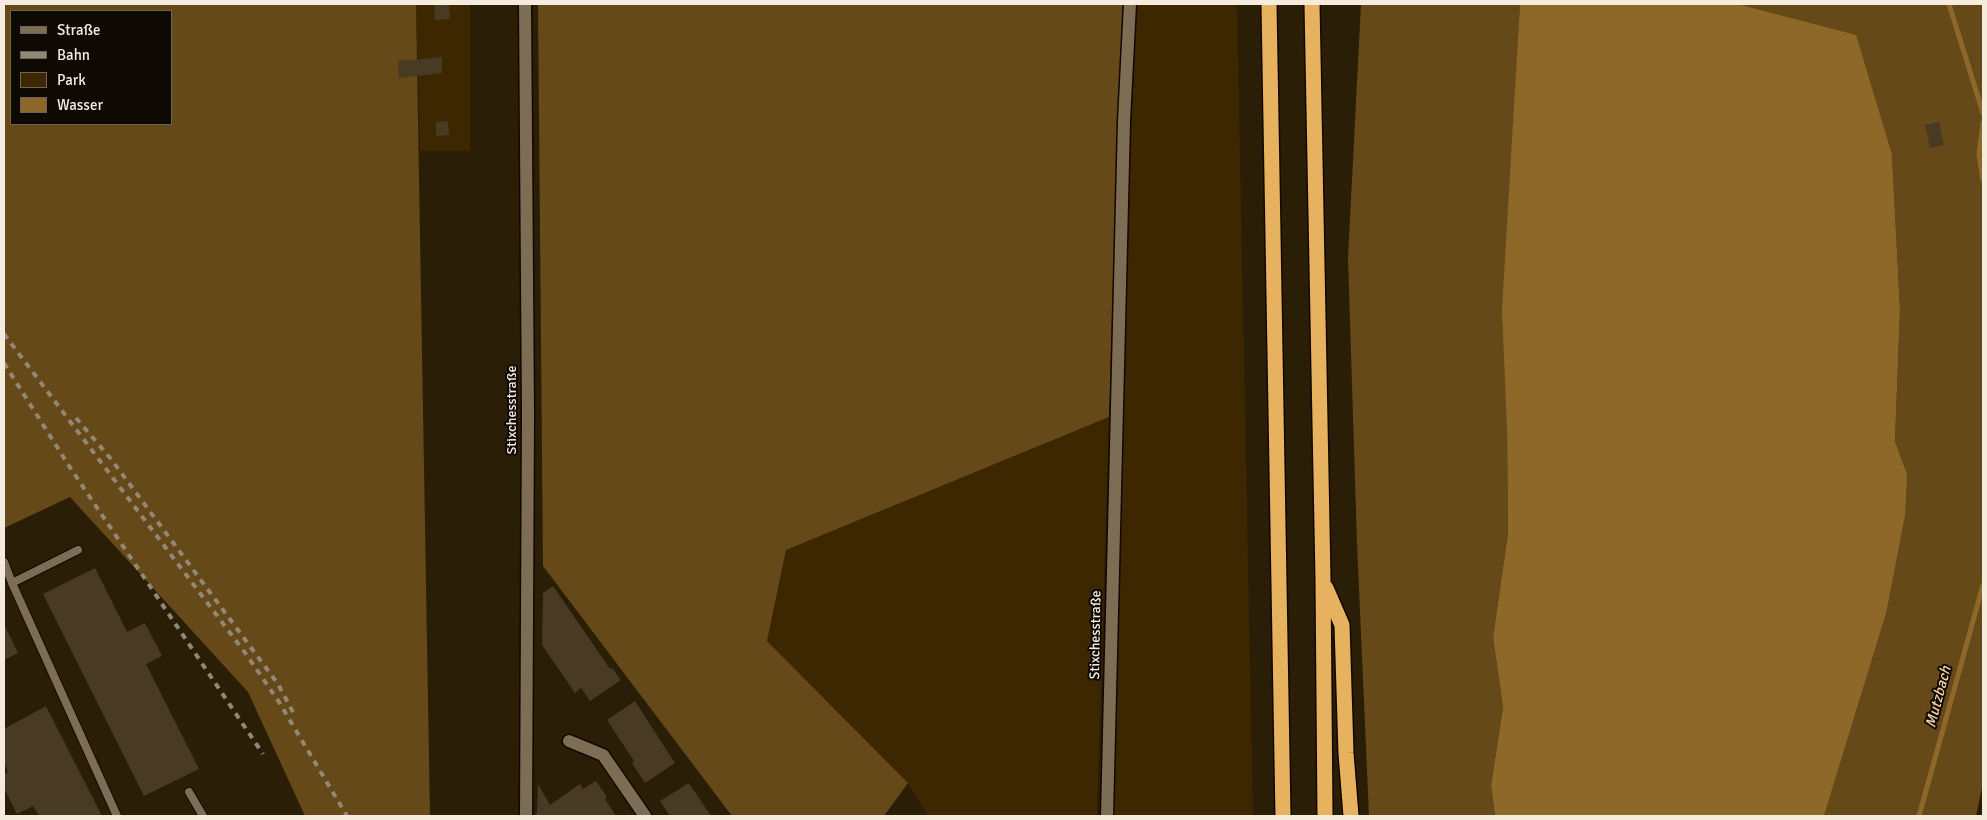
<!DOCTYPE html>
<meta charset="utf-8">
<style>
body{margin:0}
#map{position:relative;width:1987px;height:820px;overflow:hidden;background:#2b1e07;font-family:Signika,sans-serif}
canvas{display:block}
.frame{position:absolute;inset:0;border:5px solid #f5ecde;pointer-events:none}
.legend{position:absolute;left:10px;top:10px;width:162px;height:115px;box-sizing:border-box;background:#0f0903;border:1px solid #6b645b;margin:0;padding:6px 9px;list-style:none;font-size:15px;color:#f5ecde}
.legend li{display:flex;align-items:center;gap:10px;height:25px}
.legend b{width:25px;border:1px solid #6b645b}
</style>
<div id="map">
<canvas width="1987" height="820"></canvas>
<div class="frame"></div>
<ul class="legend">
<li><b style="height:6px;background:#7d6d55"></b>Straße</li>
<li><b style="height:6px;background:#938875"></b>Bahn</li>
<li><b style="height:14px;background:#3d2700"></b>Park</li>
<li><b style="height:14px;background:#8e6829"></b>Wasser</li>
</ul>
</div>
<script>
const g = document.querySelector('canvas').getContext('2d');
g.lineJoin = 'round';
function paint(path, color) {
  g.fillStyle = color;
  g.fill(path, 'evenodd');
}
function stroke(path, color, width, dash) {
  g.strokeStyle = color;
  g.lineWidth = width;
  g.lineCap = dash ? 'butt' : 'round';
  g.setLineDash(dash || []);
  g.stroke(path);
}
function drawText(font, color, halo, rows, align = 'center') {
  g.font = font + ' Signika,sans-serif';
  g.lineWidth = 4;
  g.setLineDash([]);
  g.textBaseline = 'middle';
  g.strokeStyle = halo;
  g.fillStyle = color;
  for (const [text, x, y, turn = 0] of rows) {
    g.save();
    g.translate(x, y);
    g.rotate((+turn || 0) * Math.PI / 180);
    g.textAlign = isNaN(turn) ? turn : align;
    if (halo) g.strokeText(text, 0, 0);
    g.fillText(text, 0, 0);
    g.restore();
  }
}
paint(new Path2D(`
 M 416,4 L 470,4 L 470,151 L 420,151 Z
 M 1136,4 L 1237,4 L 1253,816 L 1110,816 L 1121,416 Z
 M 1109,417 L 1097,816 L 928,816 L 908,783 L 767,641 L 786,550 Z`), '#3d2700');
paint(new Path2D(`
 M 4,4 L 416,4 L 430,816 L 305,816 L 248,692 L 70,497 L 4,528 ZM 11,11 L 171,11 L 171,124 L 11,124 Z
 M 538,4 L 1124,4 L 1118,120 L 1109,417 L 786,550 L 767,641 L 908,783 L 884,816 L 732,816 L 543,566 Z
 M 1361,4 L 1520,4 L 1511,173 L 1507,428 L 1508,533 L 1493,637 L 1503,707 L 1491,785 L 1495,816 L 1369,816 L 1357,543 L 1348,258 Z
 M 1737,4 L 1982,4 L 1983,783 L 1976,816 L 1824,816 L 1886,614 L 1907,474 L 1895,441 L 1900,309 L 1892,155 Z`), '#664919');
paint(new Path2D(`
 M 1520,4 L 1737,4 L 1856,35 L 1892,155 L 1900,309 L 1895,441 L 1907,474 L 1905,515 L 1886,614 L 1824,816 L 1495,816 L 1491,785 L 1503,707 L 1493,637 L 1508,533 L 1507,428 L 1502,309 Z`), '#8e6829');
stroke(new Path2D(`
 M 1949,4 L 1983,113
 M 1983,123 L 1979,155 L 1983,180
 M 1919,816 L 1983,585`), '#8e6829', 5);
paint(new Path2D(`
 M 434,4 L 449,4 L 450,19 L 435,20 Z
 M 442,57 L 442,73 L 399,78 L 398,61 Z
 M 448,121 L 449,135 L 436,136 L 436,122 Z
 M 1939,122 L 1944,145 L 1930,148 L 1925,125 Z
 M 95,568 L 127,632 L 145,623 L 162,656 L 146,664 L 199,769 L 144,796 L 43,594 Z
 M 553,586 L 610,669 L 612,668 L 621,680 L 590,701 L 581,688 L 575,693 L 542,645 L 543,593 Z
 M 4,624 L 18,653 L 4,660 Z
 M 635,701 L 675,763 L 645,783 L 632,763 L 634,761 L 607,720 Z
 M 46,706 L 102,816 L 39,816 L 33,806 L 17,814 L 4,788 L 4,775 L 8,772 L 4,762 L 4,729 Z
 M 596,781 L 607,797 L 605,799 L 616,816 L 534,816 L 537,813 L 538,784 L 550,805 L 580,784 L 583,789 Z
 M 689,783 L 711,816 L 670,816 L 660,801 Z`), '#493a24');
const lane = new Path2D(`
 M 78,550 L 12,583 L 117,816
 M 4,562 L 12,583
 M 189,792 L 203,816`);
const street = new Path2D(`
 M 525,4 L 528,415 L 526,816
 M 569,741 L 603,755 L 645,816
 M 1107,816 L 1124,121 L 1130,4`);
const highway = new Path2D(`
 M 1269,4 L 1283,816
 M 1312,4 L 1323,579 L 1325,816
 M 1326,588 L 1342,625 L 1346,753 L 1351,816`);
stroke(lane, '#130700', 10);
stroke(street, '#130700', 15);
stroke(highway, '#130700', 18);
stroke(lane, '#7d6d55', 8);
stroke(street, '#7d6d55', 12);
stroke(highway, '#e6b25f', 15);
stroke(new Path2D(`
 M 4,334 L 246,654 L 279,702 L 347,816
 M 4,363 L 71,469 L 263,754
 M 76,418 L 111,459 L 278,684 L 294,714`), '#938875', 4, [6, 6]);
drawText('14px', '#f5ecde', '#0f0903', [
 ["Stixchesstraße",512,410,-90],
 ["Stixchesstraße",1096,635,-89]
]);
drawText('italic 15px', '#f8d7a6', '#0f0903', [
 ["Mutzbach",1939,697,-75]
]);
</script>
